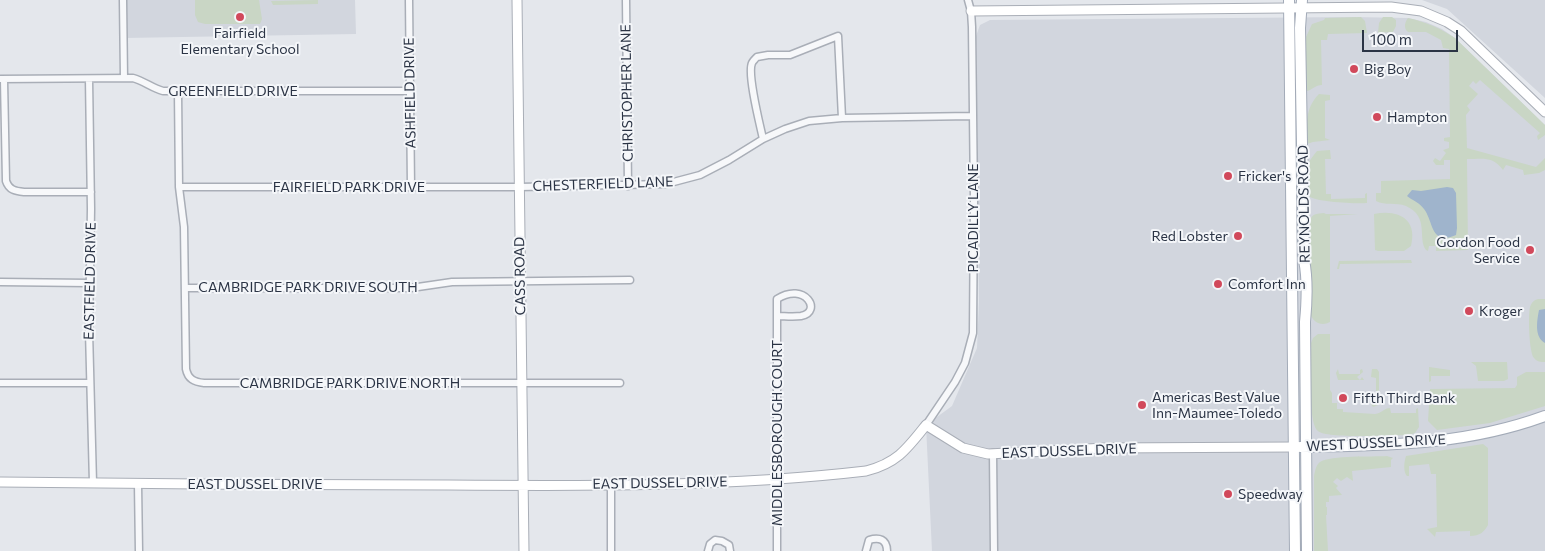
<!DOCTYPE html>
<style>
body{margin:0}
#map{position:relative;width:1545px;height:551px;overflow:hidden;background:#e4e7ec;font-family:Commissioner,sans-serif}
canvas{display:block}
.scale{position:absolute;left:1362px;top:30px;width:96px;height:22px;box-sizing:border-box;border:2px solid #2b3445;border-top:0;padding-left:6px;font-size:15px;line-height:18px;white-space:nowrap;color:#2b3445;-webkit-text-stroke:4px #f4f6f9;paint-order:stroke}
</style>
<div id="map">
<canvas width="1545" height="551"></canvas>
<div class="scale">100 m</div>
</div>
<script>
const g = document.querySelector('canvas').getContext('2d');
g.lineJoin = 'round';
function paint(path, color) {
  g.fillStyle = color;
  g.fill(path, 'evenodd');
}
function stroke(path, color, width, dash) {
  g.strokeStyle = color;
  g.lineWidth = width;
  g.lineCap = dash ? 'butt' : 'round';
  g.setLineDash(dash || []);
  g.stroke(path);
}
function drawText(font, color, halo, rows, align = 'center') {
  g.font = font + ' Commissioner,sans-serif';
  g.lineWidth = 4;
  g.setLineDash([]);
  g.textBaseline = 'middle';
  g.strokeStyle = halo;
  g.fillStyle = color;
  for (const [text, x, y, turn = 0] of rows) {
    g.save();
    g.translate(x, y);
    g.rotate((+turn || 0) * Math.PI / 180);
    g.textAlign = isNaN(turn) ? turn : align;
    if (halo) g.strokeText(text, 0, 0);
    g.fillText(text, 0, 0);
    g.restore();
  }
}
paint(new Path2D(`
 M 124,0 L 355,0 L 356,34 L 125,38 Z
 M 1422,0 L 1545,0 L 1545,98 L 1447,9 Z
 M 1353,17 L 1408,18 L 1426,22 L 1442,29 L 1455,38 L 1545,125 L 1545,551 L 932,551 L 926,425 L 952,406 L 977,348 L 979,302 L 976,36 L 980,25 L 990,20 Z`), '#d2d6de');
paint(new Path2D(`
 M 195,0 L 259,0 L 262,19 L 260,24 L 205,24 L 198,22 L 195,15 Z
 M 318,0 L 318,4 L 273,5 L 271,1 Z
 M 1361,17 L 1365,21 L 1367,33 L 1328,34 L 1327,40 L 1321,40 L 1322,85 C 1314,85 1312,91 1306,91 L 1306,37 L 1312,24 L 1324,20 L 1325,18 Z
 M 1383,17 L 1392,17 L 1396,20 L 1396,26 L 1393,32 L 1378,33 L 1379,23 Z
 M 1408,18 C 1426,22 1440,28 1455,38 L 1545,125 L 1545,135 L 1538,140 L 1537,136 L 1540,133 L 1480,80 L 1476,84 L 1473,81 L 1469,86 L 1478,94 L 1467,106 L 1470,110 L 1466,115 L 1467,148 L 1536,167 L 1545,158 L 1545,170 L 1539,173 L 1524,175 L 1523,170 L 1506,165 L 1503,170 C 1493,156 1484,159 1467,159 L 1468,250 L 1436,251 L 1436,246 L 1429,246 L 1428,251 L 1426,250 C 1417,238 1430,217 1406,206 C 1396,202 1385,206 1376,201 L 1376,193 L 1381,193 L 1381,181 L 1450,179 L 1450,160 L 1444,160 L 1444,165 L 1436,165 L 1433,161 L 1435,158 L 1440,161 L 1446,153 L 1443,150 L 1449,148 L 1449,142 L 1444,141 L 1444,138 L 1450,137 L 1449,49 L 1443,48 L 1441,40 L 1426,32 L 1408,32 C 1403,28 1405,22 1408,18 Z
 M 1319,94 L 1330,95 L 1330,100 L 1325,101 L 1325,138 L 1330,140 L 1313,142 L 1307,144 C 1307,126 1304,109 1319,94 Z
 M 1330,150 L 1331,159 L 1325,159 L 1326,194 L 1331,194 L 1331,199 L 1365,198 L 1365,194 L 1367,193 L 1367,203 C 1358,204 1314,202 1309,196 C 1306,192 1306,169 1308,164 C 1310,159 1314,155 1317,151 Z
 M 1324,213 L 1326,214 L 1358,214 L 1330,216 L 1330,322 C 1323,326 1315,324 1311,316 L 1310,222 C 1311,213 1317,214 1324,213 Z
 M 1374,214 C 1398,209 1418,219 1411,246 L 1404,251 L 1378,251 L 1375,250 Z
 M 1411,260 L 1412,263 L 1340,264 L 1339,269 L 1337,269 L 1339,261 Z
 M 1538,299 L 1545,299 L 1545,362 C 1541,362 1537,362 1534,358 C 1529,353 1528,315 1530,307 C 1532,302 1534,300 1538,299 Z
 M 1318,334 L 1330,334 L 1330,390 L 1332,393 L 1332,403 L 1337,403 L 1337,409 L 1343,409 L 1343,412 L 1375,414 C 1382,413 1384,408 1390,408 L 1391,413 L 1416,413 L 1416,409 L 1418,408 L 1419,427 L 1415,433 L 1410,435 C 1394,435 1326,439 1318,431 C 1307,422 1312,359 1311,343 L 1313,338 Z
 M 1471,362 L 1507,362 L 1508,379 L 1504,381 L 1478,381 L 1476,366 Z
 M 1429,367 L 1450,370 L 1450,376 L 1431,376 L 1431,381 L 1429,382 Z
 M 1338,369 L 1339,374 L 1360,374 L 1360,370 L 1362,369 L 1363,372 L 1357,377 L 1360,380 L 1362,377 L 1364,380 L 1338,380 L 1336,373 Z
 M 1372,369 L 1377,369 L 1379,372 L 1379,402 L 1378,405 L 1373,407 L 1371,404 L 1376,403 L 1376,378 L 1371,377 Z
 M 1526,372 L 1545,372 L 1545,406 L 1490,423 L 1437,430 L 1428,421 L 1430,389 L 1515,388 L 1517,385 L 1517,377 Z
 M 1483,444 L 1488,448 L 1488,525 C 1484,532 1480,536 1470,536 L 1470,531 L 1436,532 L 1435,537 L 1427,529 L 1437,527 L 1436,474 L 1431,474 L 1429,464 L 1409,466 L 1409,476 L 1407,476 C 1403,472 1404,462 1406,456 Z
 M 1387,456 L 1393,458 L 1391,460 L 1391,467 L 1352,471 L 1353,481 L 1347,477 L 1341,481 L 1337,478 L 1333,482 L 1338,486 L 1336,488 L 1342,495 L 1329,496 L 1329,502 L 1326,502 L 1326,507 L 1327,507 L 1327,515 L 1326,515 L 1328,551 L 1314,551 L 1314,476 C 1315,471 1316,465 1320,462 C 1331,455 1373,457 1387,456 Z`), '#c9d6c5');
paint(new Path2D(`
 M 1447,187 L 1453,188 L 1456,193 L 1457,228 L 1456,235 C 1430,246 1434,222 1424,209 C 1420,203 1412,200 1407,196 L 1412,190 L 1421,191 Z
 M 1545,309 L 1545,343 C 1534,337 1537,321 1539,310 Z`), '#9fb4cc');
const street = new Path2D(`
 M 123,0 L 124,78
 M 409,0 L 411,187
 M 626,0 L 628,186
 M 0,79 L 133,78 C 144,81 152,88 163,91 L 410,91
 M 89,79 L 91,209 L 89,331 L 93,483
 M 4,80 L 6,181 C 9,190 15,191 24,192 L 91,192
 M 178,92 L 179,187 L 184,227 L 186,369 C 188,379 194,382 204,383 L 620,383
 M 763,139 C 760,125 747,74 752,63 C 753,61 755,59 757,57 L 768,55 L 790,55 L 838,36 L 842,118
 M 179,187 L 519,187 L 666,184 L 700,175 L 729,160 L 763,139 L 785,129 L 809,121 L 842,118 L 972,116
 M 0,282 L 89,283
 M 185,288 L 411,288 L 452,282 L 630,280
 M 777,316 C 784,316 793,317 801,316 C 823,312 805,281 777,299 L 777,551
 M 0,383 L 90,383
 M 926,425 L 955,382 L 965,363 L 973,333 L 974,200 L 972,27 L 971,11 L 968,0
 M 993,453 L 994,551
 M 138,484 L 139,551
 M 611,485 L 611,551
 M 708,551 L 710,544 L 715,540 L 722,541 L 729,545 L 730,551
 M 866,551 L 869,540 C 879,537 887,539 887,551`);
const secondary = new Path2D(`
 M 517,0 L 524,551
 M 971,11 L 1391,7 L 1421,11 L 1447,22 L 1461,31 L 1545,112
 M 0,482 C 150,484 299,485 449,485 C 588,486 728,487 866,471 C 897,463 907,449 926,425 L 963,448 L 988,454 L 1106,448 L 1294,447`);
const primary = new Path2D(`
 M 1289,0 L 1295,551
 M 1302,0 L 1300,28 L 1304,260 C 1308,280 1307,301 1305,322 L 1307,551
 M 1300,447 C 1386,445 1463,446 1545,416`);
stroke(street, '#a9aeb7', 9);
stroke(secondary, '#a9aeb7', 11);
stroke(primary, '#a3abb8', 12);
stroke(street, '#f7f8fa', 6);
stroke(secondary, '#fff', 9);
stroke(primary, '#fff', 10);
for (const [x, y, r, color] of [
 [240,17,5,"#d1495b"],
 [1354,69,5,"#d1495b"],
 [1377,117,5,"#d1495b"],
 [1228,176,5,"#d1495b"],
 [1238,236,5,"#d1495b"],
 [1530,250,5,"#d1495b"],
 [1218,284,5,"#d1495b"],
 [1469,311,5,"#d1495b"],
 [1343,398,5,"#d1495b"],
 [1142,405,5,"#d1495b"],
 [1228,494,5,"#d1495b"]
]) {
  const dot = new Path2D();
  dot.arc(x, y, r, 0, 2 * Math.PI);
  g.fillStyle = color;
  g.fill(dot);
  stroke(dot, '#f4f6f9', 2);
}
drawText('14px', '#2b3445', '#f4f6f9', [
 ["Fairfield",240,33,"center"],
 ["Elementary School",240,49,"center"],
 ["Big Boy",1364,69],
 ["Hampton",1387,117],
 ["Fricker's",1238,176],
 ["Red Lobster",1228,236,"right"],
 ["Gordon Food",1520,242,"right"],
 ["Service",1520,258,"right"],
 ["Comfort Inn",1228,284],
 ["Kroger",1479,311],
 ["Americas Best Value",1152,397],
 ["Inn-Maumee-Toledo",1152,413],
 ["Fifth Third Bank",1353,398],
 ["Speedway",1238,494]
], 'left');
drawText('14px', '#2b3445', '#f4f6f9', [
 ["GREENFIELD DRIVE",233,91],
 ["ASHFIELD DRIVE",410,93,-91],
 ["CHRISTOPHER LANE",627,93,-91],
 ["CHESTERFIELD LANE",603,184,-2],
 ["FAIRFIELD PARK DRIVE",349,187],
 ["REYNOLDS ROAD",1304,204,-91],
 ["PICADILLY LANE",973,218,-90],
 ["CASS ROAD",520,276,-91],
 ["EASTFIELD DRIVE",90,281,-89],
 ["CAMBRIDGE PARK DRIVE SOUTH",308,287],
 ["CAMBRIDGE PARK DRIVE NORTH",350,383],
 ["MIDDLESBOROUGH COURT",777,433,-90],
 ["WEST DUSSEL DRIVE",1376,443,-3],
 ["EAST DUSSEL DRIVE",1069,451,-2],
 ["EAST DUSSEL DRIVE",660,483,-1],
 ["EAST DUSSEL DRIVE",255,484]
]);
</script>
